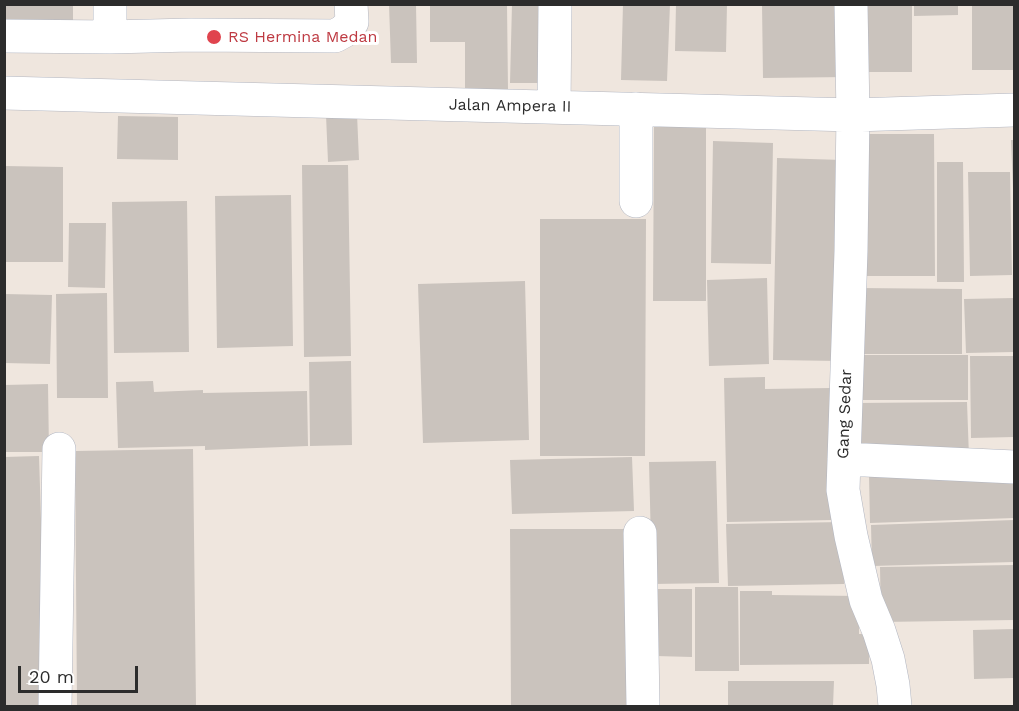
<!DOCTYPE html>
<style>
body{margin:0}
#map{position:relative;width:1019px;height:711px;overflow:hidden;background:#efe6de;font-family:"Work Sans",sans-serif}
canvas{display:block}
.frame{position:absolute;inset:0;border:6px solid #2c2c2c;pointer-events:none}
.scale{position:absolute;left:18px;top:666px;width:120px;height:27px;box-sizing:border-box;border:3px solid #2c2c2c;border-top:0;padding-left:8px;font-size:18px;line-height:21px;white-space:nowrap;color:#2c2c2c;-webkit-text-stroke:4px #fff;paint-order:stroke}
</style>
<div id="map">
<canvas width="1019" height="711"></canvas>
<div class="frame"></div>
<div class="scale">20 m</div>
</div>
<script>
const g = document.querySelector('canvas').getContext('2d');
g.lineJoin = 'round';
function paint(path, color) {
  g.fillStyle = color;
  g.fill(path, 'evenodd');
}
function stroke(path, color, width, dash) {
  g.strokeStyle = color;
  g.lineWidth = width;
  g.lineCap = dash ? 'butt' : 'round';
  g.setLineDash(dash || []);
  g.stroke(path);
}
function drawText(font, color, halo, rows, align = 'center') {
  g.font = font + ' "Work Sans",sans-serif';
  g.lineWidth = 6;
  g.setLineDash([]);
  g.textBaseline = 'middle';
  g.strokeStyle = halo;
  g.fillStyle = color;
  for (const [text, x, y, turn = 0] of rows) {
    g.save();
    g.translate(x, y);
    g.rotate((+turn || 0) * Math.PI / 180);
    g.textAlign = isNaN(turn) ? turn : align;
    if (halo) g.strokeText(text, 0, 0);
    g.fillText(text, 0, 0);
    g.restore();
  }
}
paint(new Path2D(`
 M 4,4 L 73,4 L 73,27 L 4,26 Z
 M 389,4 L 416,4 L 417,63 L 391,63 Z
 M 512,4 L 540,4 L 539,83 L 510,83 Z
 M 623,4 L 670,4 L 667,81 L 621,80 Z
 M 676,4 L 727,4 L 726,52 L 675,51 Z
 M 762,4 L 845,4 L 847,77 L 763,78 Z
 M 854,4 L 912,4 L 912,72 L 854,72 Z
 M 914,4 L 958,4 L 958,15 L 914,16 Z
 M 430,5 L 507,5 L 508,90 L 465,91 L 465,42 L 430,42 Z
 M 972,5 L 1014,5 L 1014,70 L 972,70 Z
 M 357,114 L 359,160 L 328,162 L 326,115 Z
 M 118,116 L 178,117 L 178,160 L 117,159 Z
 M 654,124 L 706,124 L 706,301 L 653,301 Z
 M 859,134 L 934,134 L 935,276 L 860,276 Z
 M 1011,140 L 1014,140 L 1014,189 L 1013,189 Z
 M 713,141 L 773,143 L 771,264 L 711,263 Z
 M 777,158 L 843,160 L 839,361 L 773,360 Z
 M 937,162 L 963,162 L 964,282 L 937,282 Z
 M 302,165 L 348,165 L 351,356 L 304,357 Z
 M 4,166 L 63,167 L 63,262 L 4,262 Z
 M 968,172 L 1010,172 L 1012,275 L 970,276 Z
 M 291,195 L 293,346 L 217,348 L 215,196 Z
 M 187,201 L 189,352 L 114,353 L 112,202 Z
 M 540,219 L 646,219 L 645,456 L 540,456 Z
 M 69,223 L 106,223 L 105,288 L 68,287 Z
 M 767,278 L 769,364 L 709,366 L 707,280 Z
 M 525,281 L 529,440 L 423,443 L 418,284 Z
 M 859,288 L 962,289 L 962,354 L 860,354 Z
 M 107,293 L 108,398 L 57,398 L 56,294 Z
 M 4,294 L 52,295 L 50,364 L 4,363 Z
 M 1014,298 L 1014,352 L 966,353 L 964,299 Z
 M 857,355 L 968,355 L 968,400 L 857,400 Z
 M 970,356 L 1014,356 L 1014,437 L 971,438 Z
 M 351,361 L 352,445 L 310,446 L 309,362 Z
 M 765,377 L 765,389 L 831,388 L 833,520 L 727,522 L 724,378 Z
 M 153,381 L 154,392 L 203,390 L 203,393 L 307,391 L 308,446 L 205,450 L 205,446 L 118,448 L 116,382 Z
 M 48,384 L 49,452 L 4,452 L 4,385 Z
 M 967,402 L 969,457 L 858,459 L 857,403 Z
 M 193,449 L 196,706 L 77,706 L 75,451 Z
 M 39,456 L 47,706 L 4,706 L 4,457 Z
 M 632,457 L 634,511 L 512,514 L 510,460 Z
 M 716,461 L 719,583 L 652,584 L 649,462 Z
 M 1014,470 L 1014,518 L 870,523 L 869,475 Z
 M 1014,520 L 1014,562 L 872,566 L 871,525 Z
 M 843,522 L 844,584 L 728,586 L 726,524 Z
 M 510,529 L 635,529 L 636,706 L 511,706 Z
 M 1014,565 L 1014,620 L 881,622 L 880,567 Z
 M 695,587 L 738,587 L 739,671 L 695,671 Z
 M 656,589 L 692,589 L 692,657 L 656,656 Z
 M 740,591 L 772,591 L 772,595 L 859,596 L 859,634 L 869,634 L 869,664 L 740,665 Z
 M 1014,629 L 1014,678 L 974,679 L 973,630 Z
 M 728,681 L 834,681 L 833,706 L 728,706 Z`), '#cac3bd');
const minor = new Path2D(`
 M 110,4 L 110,37 L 191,35 L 335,36 L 344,31 L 352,22 L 351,4
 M 851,4 L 853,115 L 851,251 L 843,490 L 851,536 L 866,600 L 879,631 L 888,659 L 893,685 L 895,706
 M 4,36 L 110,37
 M 4,93 L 853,115 L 1014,110
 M 554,107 L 555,4
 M 636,201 L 636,109
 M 844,459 L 1014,467
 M 640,533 L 643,706
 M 55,706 L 59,449`);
stroke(minor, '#b2b6c1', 34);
stroke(minor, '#fff', 33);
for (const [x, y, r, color] of [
 [214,37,8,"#e0444e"]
]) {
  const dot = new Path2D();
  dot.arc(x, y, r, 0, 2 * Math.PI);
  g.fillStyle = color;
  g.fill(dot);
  stroke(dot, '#fff', 2);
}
drawText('16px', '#be3a42', '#fff', [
 ["RS Hermina Medan",228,37]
], 'left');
drawText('16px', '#2c2c2c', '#fff', [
 ["Jalan Ampera II",510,106,1],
 ["Gang Sedar",845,414,-88]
]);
</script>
